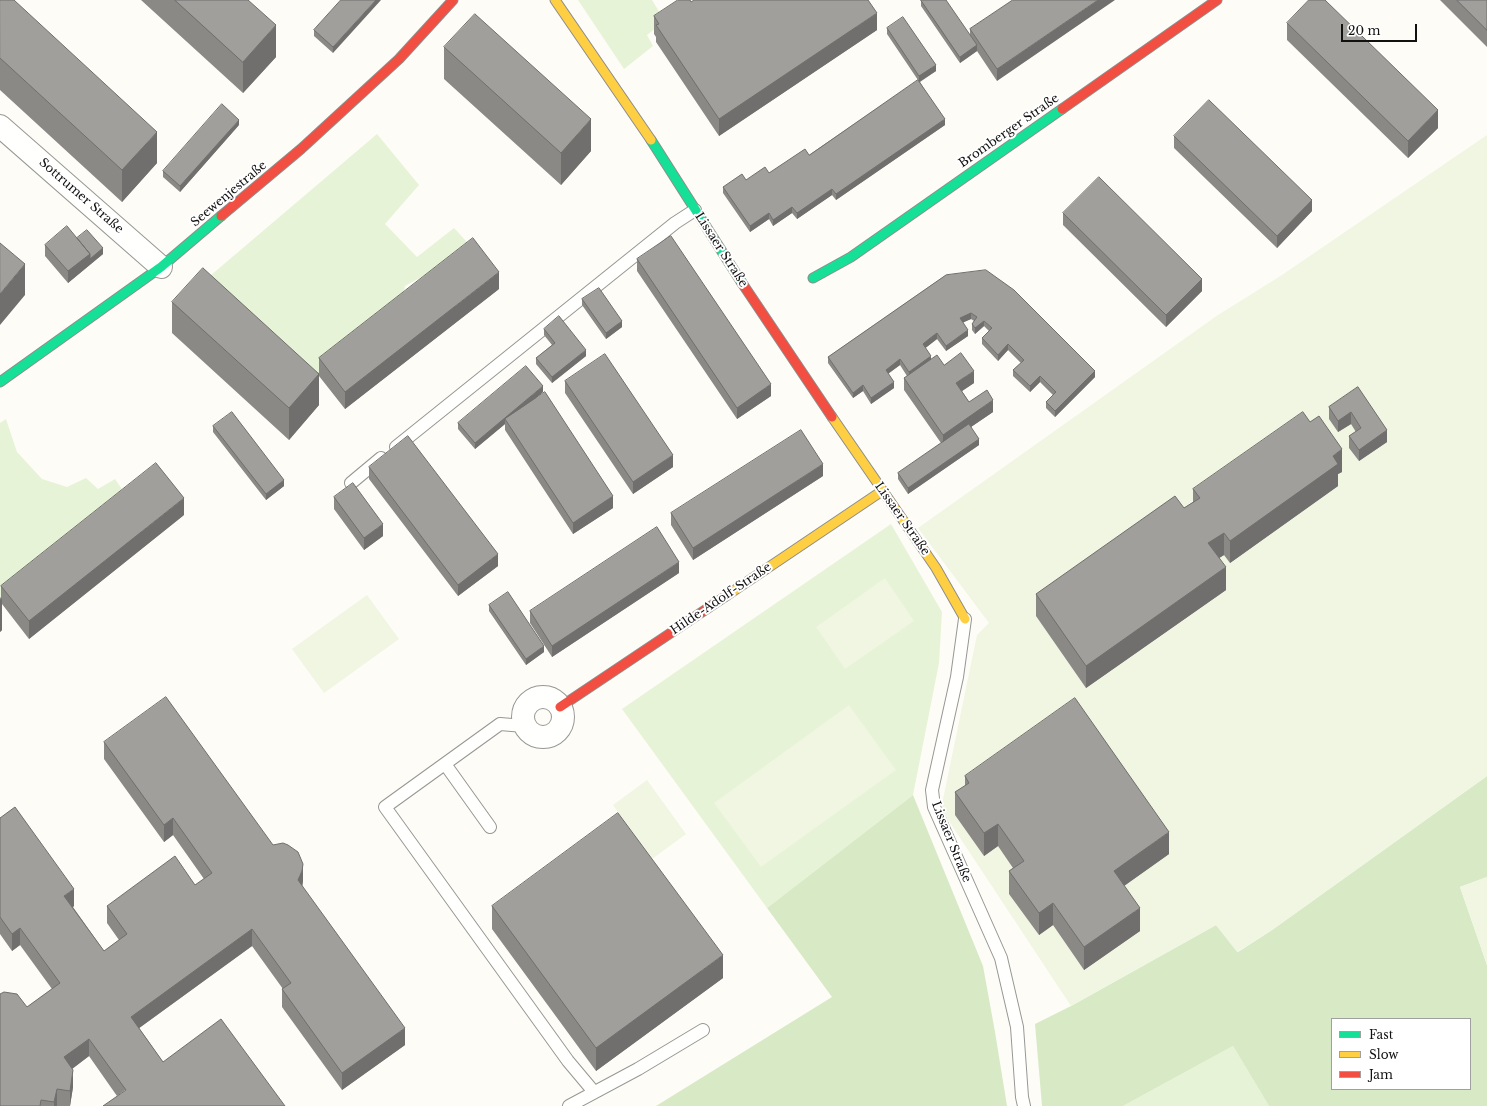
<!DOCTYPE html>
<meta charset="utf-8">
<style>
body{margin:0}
#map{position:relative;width:1487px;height:1106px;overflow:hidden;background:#fdfcf7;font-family:"Libre Baskerville",serif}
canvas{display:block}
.legend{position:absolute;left:1331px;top:1018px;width:140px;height:72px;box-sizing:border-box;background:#fff;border:1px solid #a0a0a0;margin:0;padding:5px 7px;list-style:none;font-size:12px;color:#111}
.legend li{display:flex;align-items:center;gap:8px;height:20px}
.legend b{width:20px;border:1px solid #a0a0a0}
.scale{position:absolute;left:1341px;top:24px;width:76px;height:18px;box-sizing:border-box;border:2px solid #111;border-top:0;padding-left:5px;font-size:12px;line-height:14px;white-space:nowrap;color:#111;-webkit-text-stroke:3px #fff;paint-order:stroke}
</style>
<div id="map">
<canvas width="1487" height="1106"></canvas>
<ul class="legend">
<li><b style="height:5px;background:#16e098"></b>Fast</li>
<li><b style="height:5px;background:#ffcf43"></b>Slow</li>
<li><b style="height:5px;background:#f24e42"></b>Jam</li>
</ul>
<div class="scale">20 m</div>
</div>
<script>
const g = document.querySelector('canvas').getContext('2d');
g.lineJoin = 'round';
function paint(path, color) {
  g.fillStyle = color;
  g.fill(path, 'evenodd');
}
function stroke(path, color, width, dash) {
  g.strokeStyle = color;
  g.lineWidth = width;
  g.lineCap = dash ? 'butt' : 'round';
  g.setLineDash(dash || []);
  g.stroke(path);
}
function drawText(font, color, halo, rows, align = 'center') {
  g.font = font + ' "Libre Baskerville",serif';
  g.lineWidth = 4;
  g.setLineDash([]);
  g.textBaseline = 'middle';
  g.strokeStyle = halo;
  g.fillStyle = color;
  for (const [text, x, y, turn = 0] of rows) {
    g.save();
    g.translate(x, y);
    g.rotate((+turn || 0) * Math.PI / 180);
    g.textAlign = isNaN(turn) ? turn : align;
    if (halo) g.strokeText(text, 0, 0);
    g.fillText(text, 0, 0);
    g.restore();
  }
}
paint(new Path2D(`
 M 578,0 L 652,0 L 660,13 L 661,24 L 647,35 L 653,46 L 624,69 Z
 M 377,134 L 419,185 L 385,224 L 417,257 L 454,228 L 467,242 L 429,273 L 405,286 L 400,310 L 303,386 L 197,287 Z
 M 6,419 L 17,452 L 42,479 L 67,487 L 86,478 L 98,489 L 115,479 L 128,498 L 0,598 L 0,423 Z
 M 891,524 L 942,612 L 939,663 L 913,795 L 767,908 L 622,709 Z
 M 1233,1046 L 1269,1106 L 1123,1106 Z`), '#e7f3d7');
paint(new Path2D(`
 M 1487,776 L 1487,877 L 1460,887 L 1487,965 L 1487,1106 L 1269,1106 L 1233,1046 L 1123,1106 L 1042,1106 L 1035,1024 L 1071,1006 L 1216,925 L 1238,952 L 1272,930 ZM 1332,1019 L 1470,1019 L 1470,1089 L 1332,1089 Z
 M 913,795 L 983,966 L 995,1032 L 1007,1106 L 656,1106 L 832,997 L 767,908 Z`), '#d8eac5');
paint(new Path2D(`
 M 1487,135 L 1487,776 L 1272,930 L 1237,952 L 1216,925 L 1071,1006 L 941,809 L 977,635 L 989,623 L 918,528 L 1218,315 L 1282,275 Z
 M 885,578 L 914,621 L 845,669 L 816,627 Z
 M 367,595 L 399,639 L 324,693 L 292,649 Z
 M 849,705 L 896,770 L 761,867 L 714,803 Z
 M 647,780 L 686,834 L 652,859 L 613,805 Z
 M 1487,877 L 1487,965 L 1460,887 Z`), '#f0f6e1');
const lane = new Path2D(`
 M 396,447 L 675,223 L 695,210
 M 351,483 L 381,458
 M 965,619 L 957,677 L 932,790 L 934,807 L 1001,958 L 1017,1027 L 1022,1097 L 1024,1106
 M 524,726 L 500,724 L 385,807 L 568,1061 L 594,1092
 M 445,764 L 490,827
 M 569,1106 L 638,1069 L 703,1030`);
const street = new Path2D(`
 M 0,126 L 161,267
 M523 717a20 20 0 1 1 40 0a20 20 0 1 1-40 0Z`);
const fast = new Path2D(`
 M 651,140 L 742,283
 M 813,278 L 851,257 L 1062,109
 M 0,382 L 161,267 L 221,216`);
const slow = new Path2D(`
 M 555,0 L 651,140
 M 832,417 L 936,568 L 965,619
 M 726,596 L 882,491`);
const jam = new Path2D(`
 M 1062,109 L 1217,0
 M 221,216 L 301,149 L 399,59 L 453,0
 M 742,283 L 832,417
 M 560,707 L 726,596`);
stroke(lane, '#979795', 14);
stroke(street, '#979795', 24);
stroke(fast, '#8e8d8b', 11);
stroke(slow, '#8e8d8b', 11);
stroke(jam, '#8e8d8b', 11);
stroke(lane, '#fffffe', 12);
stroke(street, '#fffffe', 22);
stroke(fast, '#16e098', 9);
stroke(slow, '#ffcf43', 9);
stroke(jam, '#f24e42', 9);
paint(new Path2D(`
 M 0,0 L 157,163 L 122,202 L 0,90 Z
 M 141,0 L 248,0 L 276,57 L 243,93 Z
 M 341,0 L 333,53 L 314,36 L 314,30 Z
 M 921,0 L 970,35 L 970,29 L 1013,0 L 997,81 L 977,51 L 960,63 L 921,6 Z
 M 1440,0 L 1487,0 L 1487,47 Z
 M 691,2 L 877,30 L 719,136 L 656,42 L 656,37 L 654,34 L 654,16 Z
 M 1287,23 L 1438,128 L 1408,158 L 1287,40 Z
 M 887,28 L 936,71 L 920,82 L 945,125 L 836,200 L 832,195 L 797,219 L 792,213 L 773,226 L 769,219 L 750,232 L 723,193 L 723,187 L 769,173 L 809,155 L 918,80 L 887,34 Z
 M 444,47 L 591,151 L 561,185 L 444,79 Z
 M 239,125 L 180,192 L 163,177 L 163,171 Z
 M 1174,136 L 1312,211 L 1277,248 L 1174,148 Z
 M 1063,213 L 1202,291 L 1166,327 L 1063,225 Z
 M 77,238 L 103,254 L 68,283 L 45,256 L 45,245 Z
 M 637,259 L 771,396 L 737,419 L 637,271 Z
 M 946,275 L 1095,377 L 1055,417 L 1046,408 L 1046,402 L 1053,395 L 1040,382 L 1030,392 L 1013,376 L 1013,370 L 1021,363 L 1008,350 L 998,361 L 982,344 L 982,338 L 989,331 L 984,326 L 975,334 L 972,330 L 972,324 L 974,321 L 971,319 L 963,322 L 968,336 L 946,351 L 937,339 L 925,348 L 931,360 L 944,365 L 974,383 L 962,391 L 969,402 L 993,412 L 971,427 L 979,445 L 908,494 L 898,479 L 898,473 L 941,443 L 904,390 L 904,378 L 907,376 L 900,365 L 888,374 L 894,388 L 871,404 L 863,391 L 853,398 L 828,363 L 828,357 Z
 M 499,289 L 345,409 L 319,376 L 319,405 L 289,440 L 172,333 L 172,302 L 319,373 L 319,358 Z
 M 582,299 L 622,327 L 606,339 L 582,305 Z
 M 544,329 L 586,356 L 552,383 L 536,364 L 536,358 L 552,345 L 544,335 Z
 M 565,381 L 673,467 L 633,494 L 565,393 Z
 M 1358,387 L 1387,442 L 1359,461 L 1349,448 L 1349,436 L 1356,432 L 1351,424 L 1338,432 L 1329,419 L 1329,407 Z
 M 543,392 L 536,398 L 613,508 L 573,534 L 505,430 L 505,424 L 475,449 L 458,429 L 458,423 Z
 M 213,426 L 284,486 L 266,500 L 213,432 Z
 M 369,467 L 498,566 L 458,596 L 369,479 Z
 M 1342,472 L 1338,474 L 1338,486 L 1230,563 L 1224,555 L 1219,558 L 1226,590 L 1086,688 L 1036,616 L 1036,594 L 1184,508 L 1193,502 L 1193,489 Z
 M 823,476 L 693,560 L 671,525 L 671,513 Z
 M 334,497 L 383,536 L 364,550 L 334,509 Z
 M 184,515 L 29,639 L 2,604 L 2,630 L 0,632 L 0,597 L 1,598 L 1,586 Z
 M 679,573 L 552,657 L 530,623 L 530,611 Z
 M 489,605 L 544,652 L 526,665 L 489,611 Z
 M 104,742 L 273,845 L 303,881 L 302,886 L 405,1045 L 342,1090 L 282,1007 L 282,989 L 283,989 L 252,946 L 139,1028 L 163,1062 L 117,1096 L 89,1056 L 72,1069 L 73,1087 L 70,1106 L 0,1106 L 27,1007 L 52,989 L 20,945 L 12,951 L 0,934 L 0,818 L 74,906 L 73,907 L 104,951 L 119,940 L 107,923 L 107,906 L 195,885 L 204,879 L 173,835 L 164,842 L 104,759 Z
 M 965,776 L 1169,854 L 1124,886 L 1140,931 L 1084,970 L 1053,925 L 1039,935 L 1009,894 L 1009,871 L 1013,868 L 998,846 L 984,856 L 955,815 L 955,792 L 965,786 Z
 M 492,906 L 723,978 L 596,1071 L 492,929 Z`), '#8a8986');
paint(new Path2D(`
 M 376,0 L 381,0 L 333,53 L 333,47 Z
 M 1098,0 L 1115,0 L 997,81 L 997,69 Z
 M 877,13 L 877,30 L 719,136 L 719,119 Z
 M 276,25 L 276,57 L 243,93 L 243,62 Z
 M 977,45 L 977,51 L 960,63 L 960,57 Z
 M 936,65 L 936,71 L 919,82 L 919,76 Z
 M 1438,110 L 1438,128 L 1408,158 L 1408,141 Z
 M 591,119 L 591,151 L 561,185 L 561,153 Z
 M 945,119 L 945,125 L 836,200 L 836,194 Z
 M 239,120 L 239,125 L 180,192 L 180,186 Z
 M 157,132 L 157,163 L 122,202 L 122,170 Z
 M 832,189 L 832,195 L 797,219 L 797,213 Z
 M 1312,200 L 1312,211 L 1277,248 L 1277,236 Z
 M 792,207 L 792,213 L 773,226 L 773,220 Z
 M 769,213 L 769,219 L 750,232 L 750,226 Z
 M 103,248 L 103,254 L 68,283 L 68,271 L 90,254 Z
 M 25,264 L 25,295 L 0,325 L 0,294 Z
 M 499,272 L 499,289 L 345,409 L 345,392 Z
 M 1202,279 L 1202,291 L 1166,327 L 1166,315 Z
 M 971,313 L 971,319 L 960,324 L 960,318 Z
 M 622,321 L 622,327 L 606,339 L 606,333 Z
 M 984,321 L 984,326 L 975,334 L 975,328 Z
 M 968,330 L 968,336 L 946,351 L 946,346 Z
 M 937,333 L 937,339 L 923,350 L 923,344 Z
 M 1008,344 L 1008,350 L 998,361 L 998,355 Z
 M 586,350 L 586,356 L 552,383 L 552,377 Z
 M 931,356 L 931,362 L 909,378 L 909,372 Z
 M 900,359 L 900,365 L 886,375 L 886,370 Z
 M 974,371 L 974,383 L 956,395 L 956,383 Z
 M 1095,371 L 1095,377 L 1055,417 L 1055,411 Z
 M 319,374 L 319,405 L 289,440 L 289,408 Z
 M 1040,376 L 1040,382 L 1030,392 L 1030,386 Z
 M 894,382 L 894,388 L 871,404 L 871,398 Z
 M 771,384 L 771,396 L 737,419 L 737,408 Z
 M 863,385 L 863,391 L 853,398 L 853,393 Z
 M 543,386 L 543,392 L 507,422 L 505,419 L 505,424 L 475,449 L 475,443 Z
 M 993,400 L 993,412 L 943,446 L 943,435 Z
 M 1351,412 L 1351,424 L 1338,432 L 1338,421 Z
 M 1387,430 L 1387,442 L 1359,461 L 1359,450 Z
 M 979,439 L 979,445 L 908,494 L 908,488 Z
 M 1342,449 L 1342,472 L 1338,474 L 1338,486 L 1230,563 L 1230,541 L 1333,456 Z
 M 673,455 L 673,467 L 633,494 L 633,482 Z
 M 823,464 L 823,476 L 693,560 L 693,548 Z
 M 284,480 L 284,486 L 266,500 L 266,494 Z
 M 613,496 L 613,508 L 573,534 L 573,523 Z
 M 184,498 L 184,515 L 29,639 L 29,621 Z
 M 383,524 L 383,536 L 364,550 L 364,538 Z
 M 1224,533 L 1224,555 L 1208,565 L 1208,543 Z
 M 498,554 L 498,566 L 458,596 L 458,585 Z
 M 679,562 L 679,573 L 552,657 L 552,646 Z
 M 1226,567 L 1226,590 L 1086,688 L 1086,666 Z
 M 2,598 L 2,630 L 0,632 L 0,600 Z
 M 544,646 L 544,652 L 526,665 L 526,659 Z
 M 173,818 L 173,835 L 164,842 L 164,825 Z
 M 998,824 L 998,846 L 984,856 L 984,833 Z
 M 1169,832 L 1169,854 L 1114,893 L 1114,871 Z
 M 303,864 L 303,881 L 302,888 L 298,880 Z
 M 74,889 L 74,906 L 64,913 L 64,896 Z
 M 1053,903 L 1053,925 L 1039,935 L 1039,913 Z
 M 1140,908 L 1140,931 L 1084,970 L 1084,947 Z
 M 20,928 L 20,945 L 12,951 L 12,934 Z
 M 252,929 L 252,946 L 131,1034 L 131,1017 Z
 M 723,955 L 723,978 L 596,1071 L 596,1048 Z
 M 405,1028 L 405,1045 L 342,1090 L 342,1073 Z
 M 89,1039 L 89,1056 L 64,1075 L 64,1057 Z
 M 73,1070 L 73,1087 L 70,1106 L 70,1091 Z
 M 57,1089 L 57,1106 L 54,1106 L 54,1102 Z`), '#716f6d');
const building = new Path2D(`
 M 0,0 L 14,0 L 157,132 L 122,170 L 0,58 Z
 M 175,0 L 248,0 L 276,25 L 243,62 Z
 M 341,0 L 376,0 L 333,47 L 314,30 Z
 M 678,0 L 690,0 L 691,2 L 694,0 L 868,0 L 877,13 L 719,119 L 656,25 L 659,24 L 654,16 Z
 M 921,0 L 946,0 L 977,45 L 960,57 Z
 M 1013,0 L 1098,0 L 997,69 L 970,29 Z
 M 1309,0 L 1325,0 L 1438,110 L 1408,141 L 1287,23 Z
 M 1457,0 L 1487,0 L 1487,30 Z
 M 475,14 L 591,119 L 561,153 L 444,47 Z
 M 903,17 L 936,65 L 919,76 L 887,28 Z
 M 918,80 L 945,119 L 836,194 L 832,189 L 797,213 L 792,207 L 773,220 L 769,213 L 750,226 L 723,187 L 742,174 L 746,180 L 765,167 L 769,173 L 805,149 L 809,155 Z
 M 1209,100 L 1312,200 L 1277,236 L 1174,136 Z
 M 222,104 L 239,120 L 180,186 L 163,171 Z
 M 1099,177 L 1202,279 L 1166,315 L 1063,213 Z
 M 67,226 L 90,254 L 68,271 L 45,245 Z
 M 87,230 L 103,248 L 90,259 L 90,254 L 77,238 Z
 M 671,236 L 771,384 L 737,408 L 637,259 Z
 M 473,238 L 499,272 L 345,392 L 319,358 Z
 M 0,243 L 25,264 L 0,294 Z
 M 203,268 L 319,374 L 289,408 L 172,302 Z
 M 986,270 L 1014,290 L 1095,371 L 1055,411 L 1046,402 L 1056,392 L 1040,376 L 1030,386 L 1013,370 L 1024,360 L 1008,344 L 998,355 L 982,338 L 992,328 L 984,321 L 975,328 L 972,324 L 977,317 L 971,313 L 960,318 L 968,330 L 946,346 L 937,333 L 929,339 L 923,344 L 931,356 L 909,372 L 900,359 L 886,370 L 894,382 L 871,398 L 863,385 L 853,393 L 828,357 L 946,275 Z
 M 599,288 L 622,321 L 606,333 L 582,299 Z
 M 559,316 L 586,350 L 552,377 L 536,358 L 555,343 L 544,329 Z
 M 961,353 L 974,371 L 956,383 L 969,402 L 987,390 L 993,400 L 943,435 L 904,378 L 937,355 L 944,365 Z
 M 605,354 L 673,455 L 633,482 L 565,381 Z
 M 526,366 L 543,386 L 475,443 L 458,423 Z
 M 1358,387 L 1387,430 L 1359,450 L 1349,436 L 1361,428 L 1351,412 L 1338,421 L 1329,407 Z
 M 545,392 L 613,496 L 573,523 L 505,419 Z
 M 232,412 L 284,480 L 266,494 L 213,426 Z
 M 1303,412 L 1310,422 L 1319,416 L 1342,449 L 1333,456 L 1338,464 L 1230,541 L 1224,533 L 1208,543 L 1226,567 L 1086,666 L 1036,594 L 1175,496 L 1184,508 L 1200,498 L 1193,489 Z
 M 969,424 L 979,439 L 908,488 L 898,473 Z
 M 801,430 L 823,464 L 693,548 L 671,513 Z
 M 408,436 L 498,554 L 458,585 L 369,467 Z
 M 156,463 L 184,498 L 29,621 L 1,586 Z
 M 353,483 L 383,524 L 364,538 L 334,497 Z
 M 657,527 L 679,562 L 552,646 L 530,611 Z
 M 508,592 L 544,646 L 526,659 L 489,605 Z
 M 166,697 L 273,845 L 283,843 L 288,845 L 298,852 L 303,864 L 302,871 L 298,880 L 405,1028 L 342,1073 L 282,989 L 291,983 L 252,929 L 131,1017 L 163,1062 L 221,1019 L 285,1106 L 103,1106 L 126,1090 L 89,1039 L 64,1057 L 73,1070 L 70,1091 L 57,1089 L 54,1102 L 41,1100 L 40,1106 L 0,1106 L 0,994 L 4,992 L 17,994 L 27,1007 L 60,983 L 20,928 L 12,934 L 0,917 L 0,818 L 15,807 L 74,889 L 64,896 L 104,951 L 127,934 L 107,906 L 175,856 L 195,885 L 212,873 L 173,818 L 164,825 L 104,742 Z
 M 1075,698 L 1169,832 L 1114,871 L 1140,908 L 1084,947 L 1053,903 L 1039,913 L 1009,871 L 1024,861 L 998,824 L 984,833 L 955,792 L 969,783 L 965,776 Z
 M 618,813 L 723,955 L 596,1048 L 492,906 Z`);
paint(building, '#a19f9c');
stroke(building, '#716f6d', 1);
drawText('12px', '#111', '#fff', [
 ["Bromberger Straße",1009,131,-35],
 ["Seewenjestraße",229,194,-40],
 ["Sottrumer Straße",81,196,41],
 ["Lissaer Straße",721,250,57],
 ["Lissaer Straße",902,519,55],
 ["Hilde-Adolf-Straße",721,599,-34],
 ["Lissaer Straße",951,842,68]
]);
</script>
